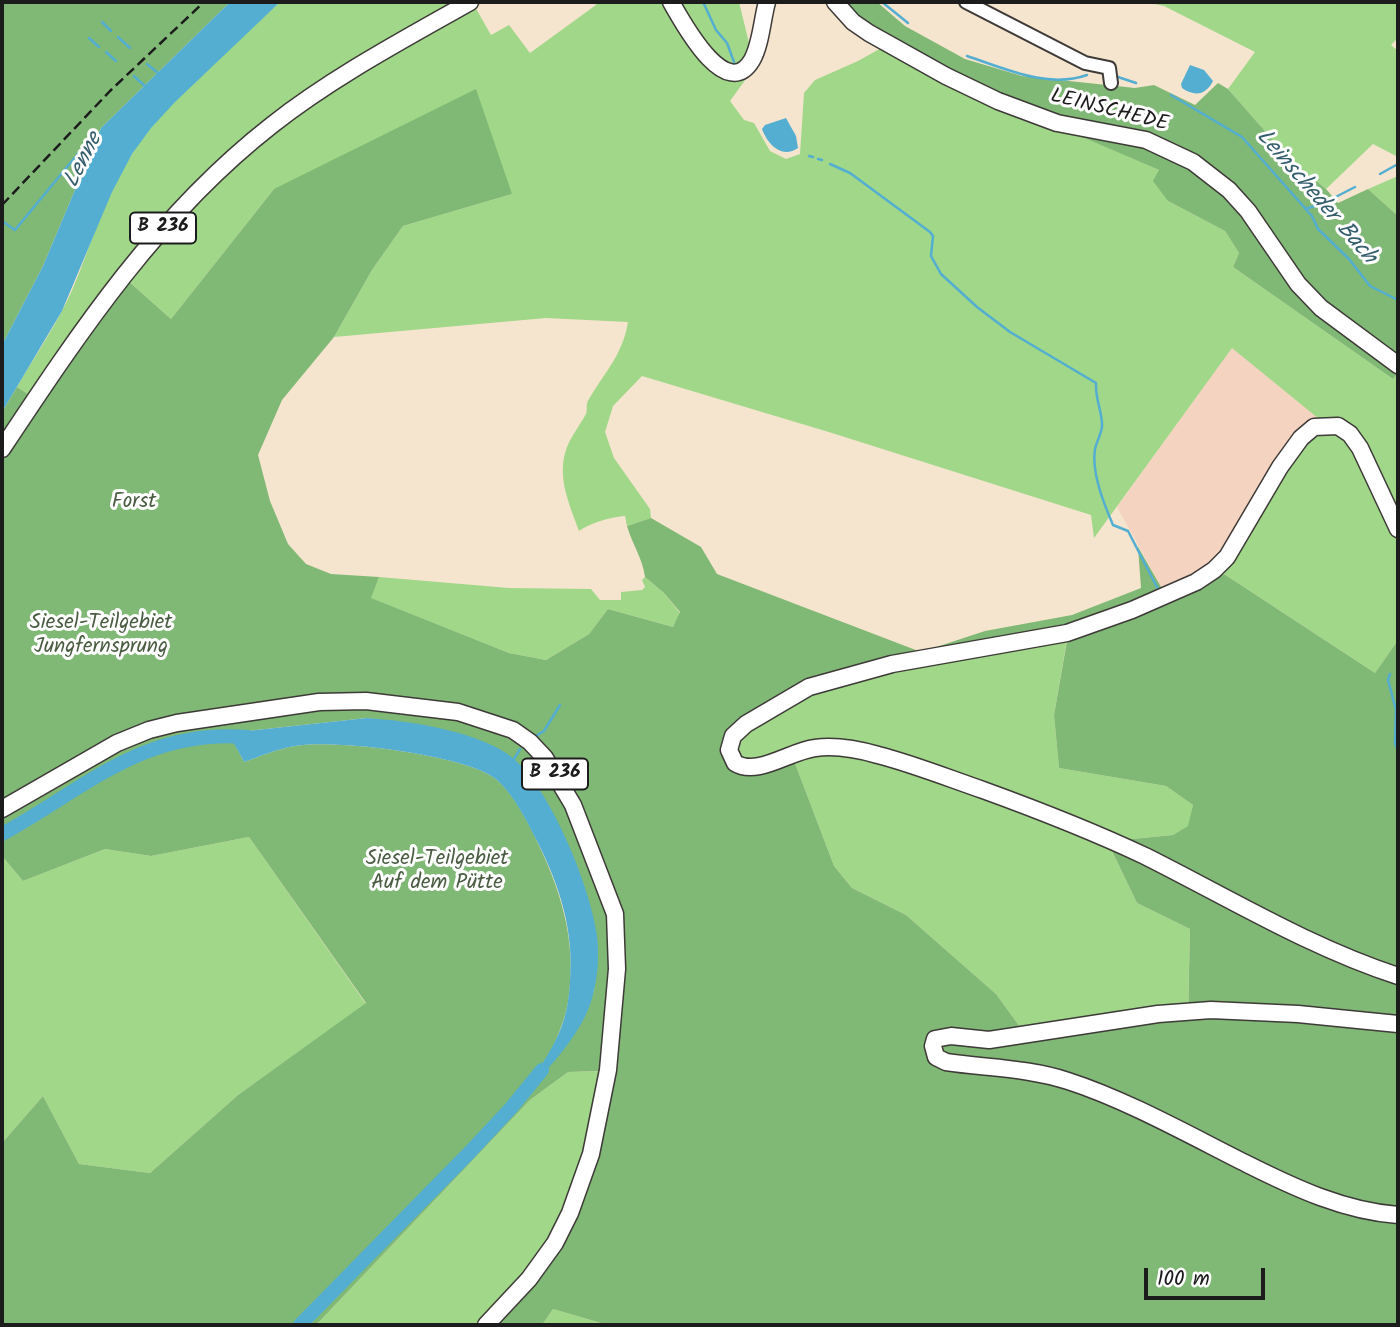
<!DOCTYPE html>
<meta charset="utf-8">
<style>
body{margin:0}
#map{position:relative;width:1400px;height:1327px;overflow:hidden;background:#f5e5ce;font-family:Kalam,sans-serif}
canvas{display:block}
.frame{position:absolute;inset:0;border:4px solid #1c1c1c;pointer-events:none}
.scale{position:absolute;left:1144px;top:1268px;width:121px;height:32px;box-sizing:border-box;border:4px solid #1c1c1c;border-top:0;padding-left:9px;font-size:21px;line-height:24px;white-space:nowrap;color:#1c1c1c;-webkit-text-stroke:5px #fff;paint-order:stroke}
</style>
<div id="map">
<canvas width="1400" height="1327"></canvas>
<div class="frame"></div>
<div class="scale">100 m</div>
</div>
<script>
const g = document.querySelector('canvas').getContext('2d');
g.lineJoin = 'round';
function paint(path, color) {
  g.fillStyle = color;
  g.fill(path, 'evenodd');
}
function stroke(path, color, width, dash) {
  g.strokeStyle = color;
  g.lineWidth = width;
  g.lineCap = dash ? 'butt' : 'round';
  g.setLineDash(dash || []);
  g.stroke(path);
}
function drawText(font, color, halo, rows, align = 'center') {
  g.font = font + ' Kalam,sans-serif';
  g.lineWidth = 6;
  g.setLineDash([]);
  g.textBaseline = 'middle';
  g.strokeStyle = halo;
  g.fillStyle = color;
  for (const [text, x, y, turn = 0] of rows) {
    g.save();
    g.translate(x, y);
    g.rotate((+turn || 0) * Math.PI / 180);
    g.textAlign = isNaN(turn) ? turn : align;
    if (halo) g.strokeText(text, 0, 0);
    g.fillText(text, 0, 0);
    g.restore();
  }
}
paint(new Path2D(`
 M 1232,347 L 1319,419 L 1310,422 L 1215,564 L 1164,592 L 1117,507 Z`), '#f5d3c1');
paint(new Path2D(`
 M 280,2 L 464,2 L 221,163 L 31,396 L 17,387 C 36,354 58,323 73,288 C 92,243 106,193 134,151 C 172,94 230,48 280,2 Z
 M 595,2 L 663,2 L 673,18 L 742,78 L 751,72 L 730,101 L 744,120 L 754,123 L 770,151 L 786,159 L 800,154 L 804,93 L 815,80 L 858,61 L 883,47 L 1159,170 L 1168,201 L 1225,231 L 1239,253 L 1233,267 L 1393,379 L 1398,373 L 1398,523 L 1343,422 L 1319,419 L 1232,348 L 1094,538 L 1091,515 L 832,433 L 642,376 L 613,406 L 605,432 L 614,458 L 650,509 L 651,518 L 627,526 L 625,516 C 612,517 592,522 579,531 C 569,503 556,476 567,447 C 572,435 580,425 586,414 C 588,409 585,404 589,399 C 605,372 623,354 628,322 L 546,318 L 334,337 L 372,270 L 403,226 L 512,194 L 274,189 L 171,319 L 126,279 L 227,170 L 311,101 L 474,5 L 491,35 L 509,25 L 530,53 L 596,5 Z
 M 678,2 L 739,2 L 750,47 L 743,68 L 725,65 L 705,49 Z
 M 1145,2 L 1398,2 L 1398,38 L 1391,45 L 1398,51 L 1398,157 L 1373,144 L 1326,189 L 1287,156 L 1228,89 L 1255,52 L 1164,6 Z
 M 1398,176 L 1398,216 L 1368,189 Z
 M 1325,430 L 1345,436 L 1398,539 L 1398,640 L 1375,673 L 1224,574 L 1258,512 L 1303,441 Z
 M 379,577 L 509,588 L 591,589 L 600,600 L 621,600 L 621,592 L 642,590 L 645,587 L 642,580 L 645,577 L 664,593 L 680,613 L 673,627 L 608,609 L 589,634 L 546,660 L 509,653 L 370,598 Z
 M 1067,639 L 1054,715 L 1059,768 L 1166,786 L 1193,805 L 1189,826 L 1173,835 L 1122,840 L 880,749 L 756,762 L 744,761 L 737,752 L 740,737 L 813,691 L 901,670 Z
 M 815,752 L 862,754 L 1035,812 L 1112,851 L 1137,903 L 1190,929 L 1188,1006 L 1023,1031 L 996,994 L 906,915 L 852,888 L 834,866 L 793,758 Z
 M 249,837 L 366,1004 L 238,1095 L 150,1173 L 79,1164 L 43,1096 L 2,1143 L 2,856 L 23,881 L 105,849 L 151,856 Z
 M 605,1071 L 593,1127 L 552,1241 L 481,1325 L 316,1325 L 530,1100 L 568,1072 Z
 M 553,1309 L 608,1325 L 542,1325 Z`), '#a0d789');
paint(new Path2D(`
 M 2,2 L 230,2 L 101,128 L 43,266 L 2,345 Z
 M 844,2 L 877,2 L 905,26 L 965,59 L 1022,76 L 1135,88 L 1154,85 L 1195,105 L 1218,83 L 1228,89 L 1287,156 L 1326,189 L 1338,203 L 1368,189 L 1398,216 L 1398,373 L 1393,379 L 1233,267 L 1239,253 L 1225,231 L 1168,201 L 1153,181 L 1159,170 L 997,100 L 890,40 L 856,14 Z
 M 476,89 L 512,194 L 403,226 L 372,270 L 334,337 L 282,400 L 258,455 L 270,501 L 288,544 L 306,564 L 331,574 L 379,577 L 371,598 L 509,653 L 546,660 L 589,634 L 608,609 L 673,627 L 680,612 L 664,593 L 645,577 C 643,559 632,544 627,526 L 651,518 L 701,547 L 717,574 L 921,652 L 985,631 L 1072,615 L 1141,588 L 1138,547 L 1164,592 L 1067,628 L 806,683 L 729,736 L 734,767 L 793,758 L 834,866 L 852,888 L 906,915 L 996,994 L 1023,1031 L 1188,1016 L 1190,929 L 1137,903 L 1112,851 L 1112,841 L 1173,835 L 1188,826 L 1193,805 L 1166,786 L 1059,768 L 1054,715 L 1068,635 L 1134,613 L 1224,574 L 1375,673 L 1398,640 L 1398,1325 L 608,1325 L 553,1309 L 542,1325 L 494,1325 L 585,1184 L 601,1071 L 568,1072 L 530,1100 L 316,1325 L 2,1325 L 2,1201 L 4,1198 L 2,1143 L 43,1096 L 79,1164 L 150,1173 L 238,1095 L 366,1003 L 249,837 L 151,856 L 105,849 L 23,881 L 2,856 L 2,412 L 17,387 L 31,396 L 126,279 L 171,319 L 274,189 ZM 367,718 L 439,729 L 481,742 L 597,938 L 594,991 L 572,1037 L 540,1077 C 549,1052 564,1028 568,1002 C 578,941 560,887 533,833 C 524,815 513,794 497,780 C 468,755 334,739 295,746 C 277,749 261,756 244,762 L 229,733 Z`), '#80b875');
paint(new Path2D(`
 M 230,2 L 280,2 L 175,102 L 151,128 L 132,154 L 112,192 L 62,311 L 2,412 L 2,345 L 43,266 L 101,128 Z
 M 1190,65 L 1204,70 L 1213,81 C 1206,95 1195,97 1182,88 L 1181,84 Z
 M 786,118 L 796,136 L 798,148 C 782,159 768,145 762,129 L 765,125 Z
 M 367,718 C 409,721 470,730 506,753 C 548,780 591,888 597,936 C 599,952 598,974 594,990 C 587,1027 556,1060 531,1087 L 529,1084 C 541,1066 553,1048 561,1028 C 567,1013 569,997 570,981 C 574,931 560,887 538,843 C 527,822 515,796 497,780 C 468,755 334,739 295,746 C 277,749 261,756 244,762 C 240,753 231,740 229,733 Z`), '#53aed1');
stroke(new Path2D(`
 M 700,2 L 704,4 L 716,30 L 727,43 L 734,62
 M 882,2 L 908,23
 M 102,22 L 111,31
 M 118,37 L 130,48
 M 89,38 L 99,47
 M 106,52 L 116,61
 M 967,56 C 1006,69 1048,89 1087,75
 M 147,64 L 158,73
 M 134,76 L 147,88
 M 1115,76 L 1136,83
 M 1171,95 L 1242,137 L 1312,216 L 1318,229 L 1349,259 L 1370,286 L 1398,300
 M 809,156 L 813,157
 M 818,159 L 822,160
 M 830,164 L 850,173 L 930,232 L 933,236 L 931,256 L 941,274 L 977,307 L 1010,332 L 1096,383 C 1095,400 1103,413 1102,427 C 1101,434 1097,441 1095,449 C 1091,472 1104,504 1113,525 L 1128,531 L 1159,591
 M 1380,174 L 1398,164
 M 1305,209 L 1322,204 L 1355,187
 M 2,221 L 15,230 L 86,144 L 98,141
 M 1390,674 L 1388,680 L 1396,710 L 1395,744 L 1398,750
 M 534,737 L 544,731 L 560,705
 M 514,759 L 520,749`), '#53aed1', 2.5);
stroke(new Path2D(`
 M 2,834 C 86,788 144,728 248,737
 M 300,1325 L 468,1154 L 511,1108 L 542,1070`), '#53aed1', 14);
const minor = new Path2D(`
 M 966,2 L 1085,63 L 1109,68 L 1111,83`);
const major = new Path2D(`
 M 671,2 C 682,21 726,104 752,60 C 761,44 762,20 767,2
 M 835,2 L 853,22 L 869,33 L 946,76 L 998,101 L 1057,123 L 1146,140 L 1193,162 L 1229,190 L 1248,211 L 1298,284 L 1321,308 L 1398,365
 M 2,449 C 81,330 158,214 272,125 C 333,77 403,40 470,2
 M 1398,529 L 1360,448 L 1350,434 L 1338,426 L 1314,427 L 1301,438 L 1280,467 L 1227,557 L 1214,570 L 1196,582 L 1132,610 L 1067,633 L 892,664 L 809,687 L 746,724 L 733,736 L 729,750 L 735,763 C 757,777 790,751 815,748 C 836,745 857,749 878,755 C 913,764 948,778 983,790 C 1038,810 1092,831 1145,856 C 1229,898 1309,947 1398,976
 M 2,809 L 117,743 L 149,730 L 177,723 L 319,702 L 366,701 L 458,712 L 513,730 L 530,742 L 545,758 L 573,805 L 615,914 L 617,969 L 608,1070 L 591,1154 L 570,1213 L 555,1243 L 529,1279 L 486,1325
 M 1398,1024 L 1298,1014 L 1211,1010 L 1158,1014 L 989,1040 L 951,1036 L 935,1039 L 933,1046 L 936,1057 L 946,1062 C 986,1068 1029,1068 1068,1081 C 1127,1100 1191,1136 1247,1164 C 1295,1188 1344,1211 1398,1215`);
stroke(minor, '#3d3a37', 16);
stroke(major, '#3d3a37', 19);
stroke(minor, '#fff', 12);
stroke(major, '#fff', 16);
stroke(new Path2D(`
 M 2,205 L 110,91 L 204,2`), '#1c1c1c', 2.5, [10, 5]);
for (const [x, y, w] of [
 [163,228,66],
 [555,774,66]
]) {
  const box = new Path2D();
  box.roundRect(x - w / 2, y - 15.5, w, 31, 5);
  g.fillStyle = '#fff';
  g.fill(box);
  stroke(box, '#1c1c1c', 2);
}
drawText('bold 19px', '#1c1c1c', null, [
 ["B 236",163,228],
 ["B 236",555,774]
]);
drawText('21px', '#1c1c1c', '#fff', [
 ["LEINSCHEDE",1109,112,14]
]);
drawText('21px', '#4a5d42', '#fff', [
 ["Forst",134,503],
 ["Siesel-Teilgebiet",101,624],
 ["Jungfernsprung",101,648],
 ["Siesel-Teilgebiet",437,860],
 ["Auf dem Pütte",437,884]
]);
drawText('italic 23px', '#355e6d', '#fff', [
 ["Lenne",85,161,-63],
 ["Leinscheder Bach",1315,198,49]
]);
</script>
